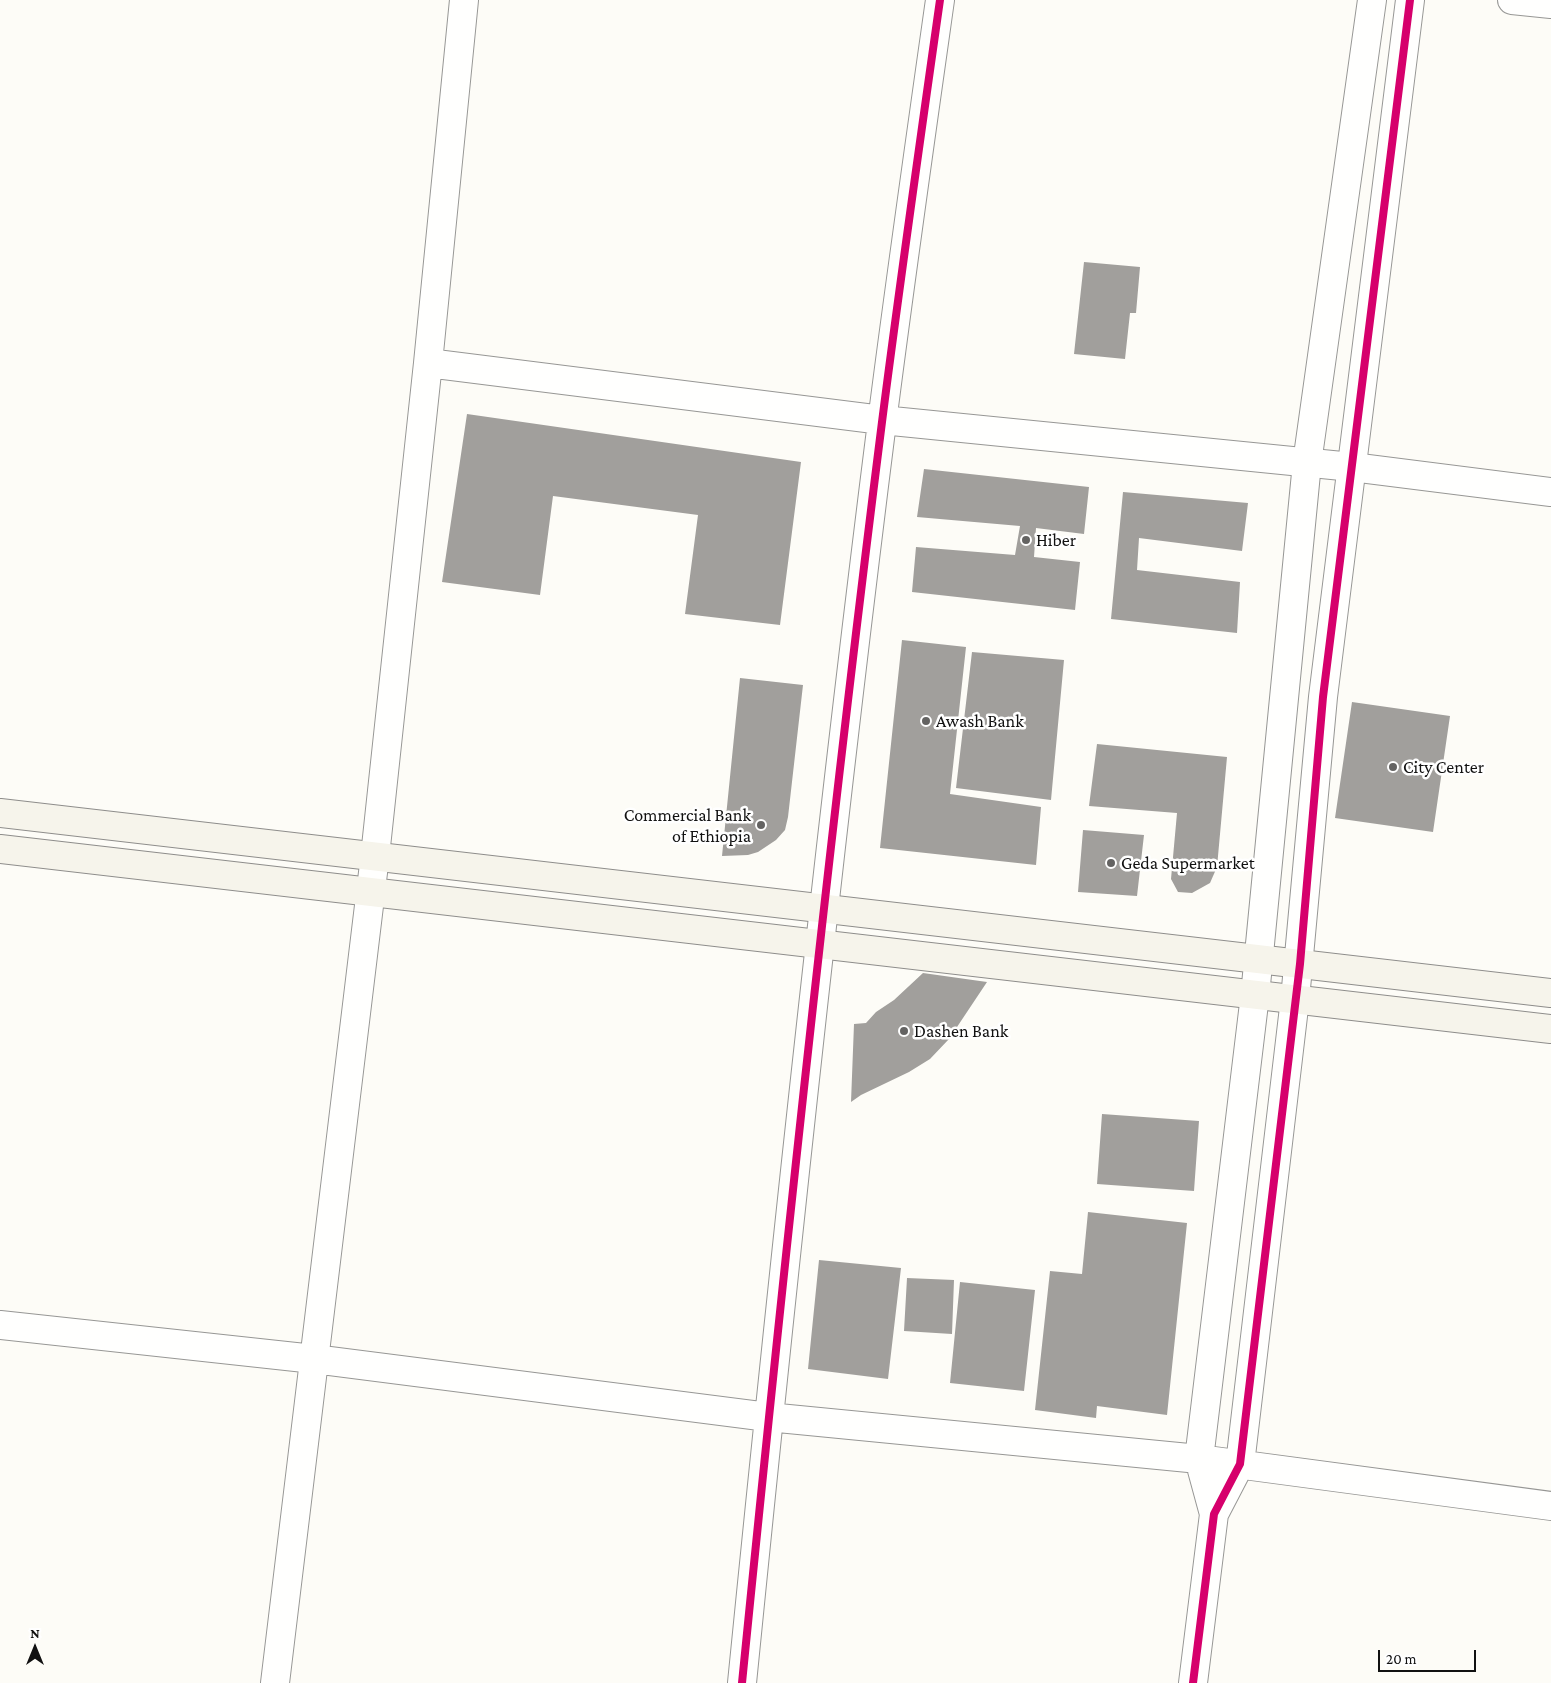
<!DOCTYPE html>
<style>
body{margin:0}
#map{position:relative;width:1551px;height:1683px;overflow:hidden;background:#fdfcf7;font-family:"Crimson Pro",serif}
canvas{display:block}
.north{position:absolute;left:10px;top:1623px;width:50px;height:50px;-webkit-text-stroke:4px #fff;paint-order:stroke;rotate:0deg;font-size:14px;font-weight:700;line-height:20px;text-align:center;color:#111}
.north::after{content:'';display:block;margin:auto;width:18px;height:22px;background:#111;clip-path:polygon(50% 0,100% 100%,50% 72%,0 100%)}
.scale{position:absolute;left:1378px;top:1650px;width:98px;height:22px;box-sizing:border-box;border:2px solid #111;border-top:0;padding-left:6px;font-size:15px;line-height:18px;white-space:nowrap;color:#111;-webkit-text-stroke:4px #fff;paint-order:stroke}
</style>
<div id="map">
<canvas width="1551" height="1683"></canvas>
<div class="north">N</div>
<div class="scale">20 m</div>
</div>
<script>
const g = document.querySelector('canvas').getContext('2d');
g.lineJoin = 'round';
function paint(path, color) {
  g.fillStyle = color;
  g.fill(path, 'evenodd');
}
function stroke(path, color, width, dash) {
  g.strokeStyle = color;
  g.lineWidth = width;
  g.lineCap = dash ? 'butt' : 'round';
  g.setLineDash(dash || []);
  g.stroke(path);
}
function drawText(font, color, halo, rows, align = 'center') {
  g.font = font + ' "Crimson Pro",serif';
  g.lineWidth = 5;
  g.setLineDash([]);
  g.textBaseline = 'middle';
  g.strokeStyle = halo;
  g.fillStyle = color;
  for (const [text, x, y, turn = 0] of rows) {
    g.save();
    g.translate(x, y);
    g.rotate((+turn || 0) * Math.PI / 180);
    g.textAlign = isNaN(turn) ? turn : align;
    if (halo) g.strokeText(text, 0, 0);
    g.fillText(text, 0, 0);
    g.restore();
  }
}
paint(new Path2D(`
 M 1084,262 L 1140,267 L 1136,313 L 1130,313 L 1125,359 L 1074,354 Z
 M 467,414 L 801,462 L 780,625 L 685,614 L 698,515 L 553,496 L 540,595 L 442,582 Z
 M 924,469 L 1089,487 L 1084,534 L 1036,528 L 1034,557 L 1080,562 L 1075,610 L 912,592 L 916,547 L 1015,555 L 1020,526 L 917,517 Z
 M 1123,492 L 1248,503 L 1242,551 L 1139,538 L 1137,570 L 1240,582 L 1237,633 L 1111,619 Z
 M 902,640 L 966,647 L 950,794 L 1041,807 L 1036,865 L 880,848 Z
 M 972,652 L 1064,660 L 1051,800 L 956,788 Z
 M 740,678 L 803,685 L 788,817 L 785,830 L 776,840 L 758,852 L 748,855 L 722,856 Z
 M 1352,702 L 1450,716 L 1433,832 L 1335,818 Z
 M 1097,744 L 1227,757 L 1217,867 L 1210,883 L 1192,893 L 1178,892 L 1171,879 L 1177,813 L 1089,806 Z
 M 1083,830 L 1144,835 L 1137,896 L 1078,892 Z
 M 923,973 L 987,982 L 949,1039 L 930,1059 L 909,1072 L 861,1095 L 851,1102 L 854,1024 L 866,1023 L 876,1012 L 894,1000 Z
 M 1102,1114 L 1199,1121 L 1194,1191 L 1097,1184 Z
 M 1088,1212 L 1187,1223 L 1167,1415 L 1097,1406 L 1096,1418 L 1035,1410 L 1050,1271 L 1082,1274 Z
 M 819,1260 L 901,1268 L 888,1379 L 808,1369 Z
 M 907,1278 L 954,1280 L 952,1334 L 904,1331 Z
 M 960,1282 L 1035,1290 L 1024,1391 L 950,1383 Z`), '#a19f9c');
const minor = new Path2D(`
 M 428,363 L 882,420 L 1352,467 L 1551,492
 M 0,1325 L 314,1359 L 768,1417 L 1199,1459 L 1551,1506
 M 1214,1514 L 1199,1459 L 1255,995
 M 275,1683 L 375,856 L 428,363 L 464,0
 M 742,1683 C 784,1262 829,841 882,422 C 900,281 920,141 940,0
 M 1193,1683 L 1214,1514 L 1240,1464 L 1295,999`);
const tertiary = new Path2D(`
 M 1512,0 L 1551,4
 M 1255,995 L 1307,463 L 1372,0
 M 1295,999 L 1323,697 L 1410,0`);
const secondary = new Path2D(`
 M 0,813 L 1551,993
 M 0,849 L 1551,1029`);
stroke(minor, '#979795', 30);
stroke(tertiary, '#979795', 30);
stroke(secondary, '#8e8d8b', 30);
stroke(minor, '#fffffe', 28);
stroke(tertiary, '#fffffe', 28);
stroke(secondary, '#f6f4eb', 28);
stroke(new Path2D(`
 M 742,1683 C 784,1262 829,841 882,422 C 900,281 920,141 940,0
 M 1193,1683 L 1214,1514 L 1240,1464 L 1300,964 L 1323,697 L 1410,0`), '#d6006c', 8);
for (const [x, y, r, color] of [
 [1026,540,5,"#646362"],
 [926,721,5,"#646362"],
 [1393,767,5,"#646362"],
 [761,825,5,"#646362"],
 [1111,863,5,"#646362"],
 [904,1031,5,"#646362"]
]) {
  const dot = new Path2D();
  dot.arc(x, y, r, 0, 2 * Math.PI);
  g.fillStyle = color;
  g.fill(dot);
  stroke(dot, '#fff', 2);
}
drawText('18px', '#111', '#fff', [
 ["Hiber",1036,540],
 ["Awash Bank",936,721],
 ["City Center",1403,767],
 ["Commercial Bank",751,815,"right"],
 ["of Ethiopia",751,836,"right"],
 ["Geda Supermarket",1121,863],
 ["Dashen Bank",914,1031]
], 'left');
</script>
